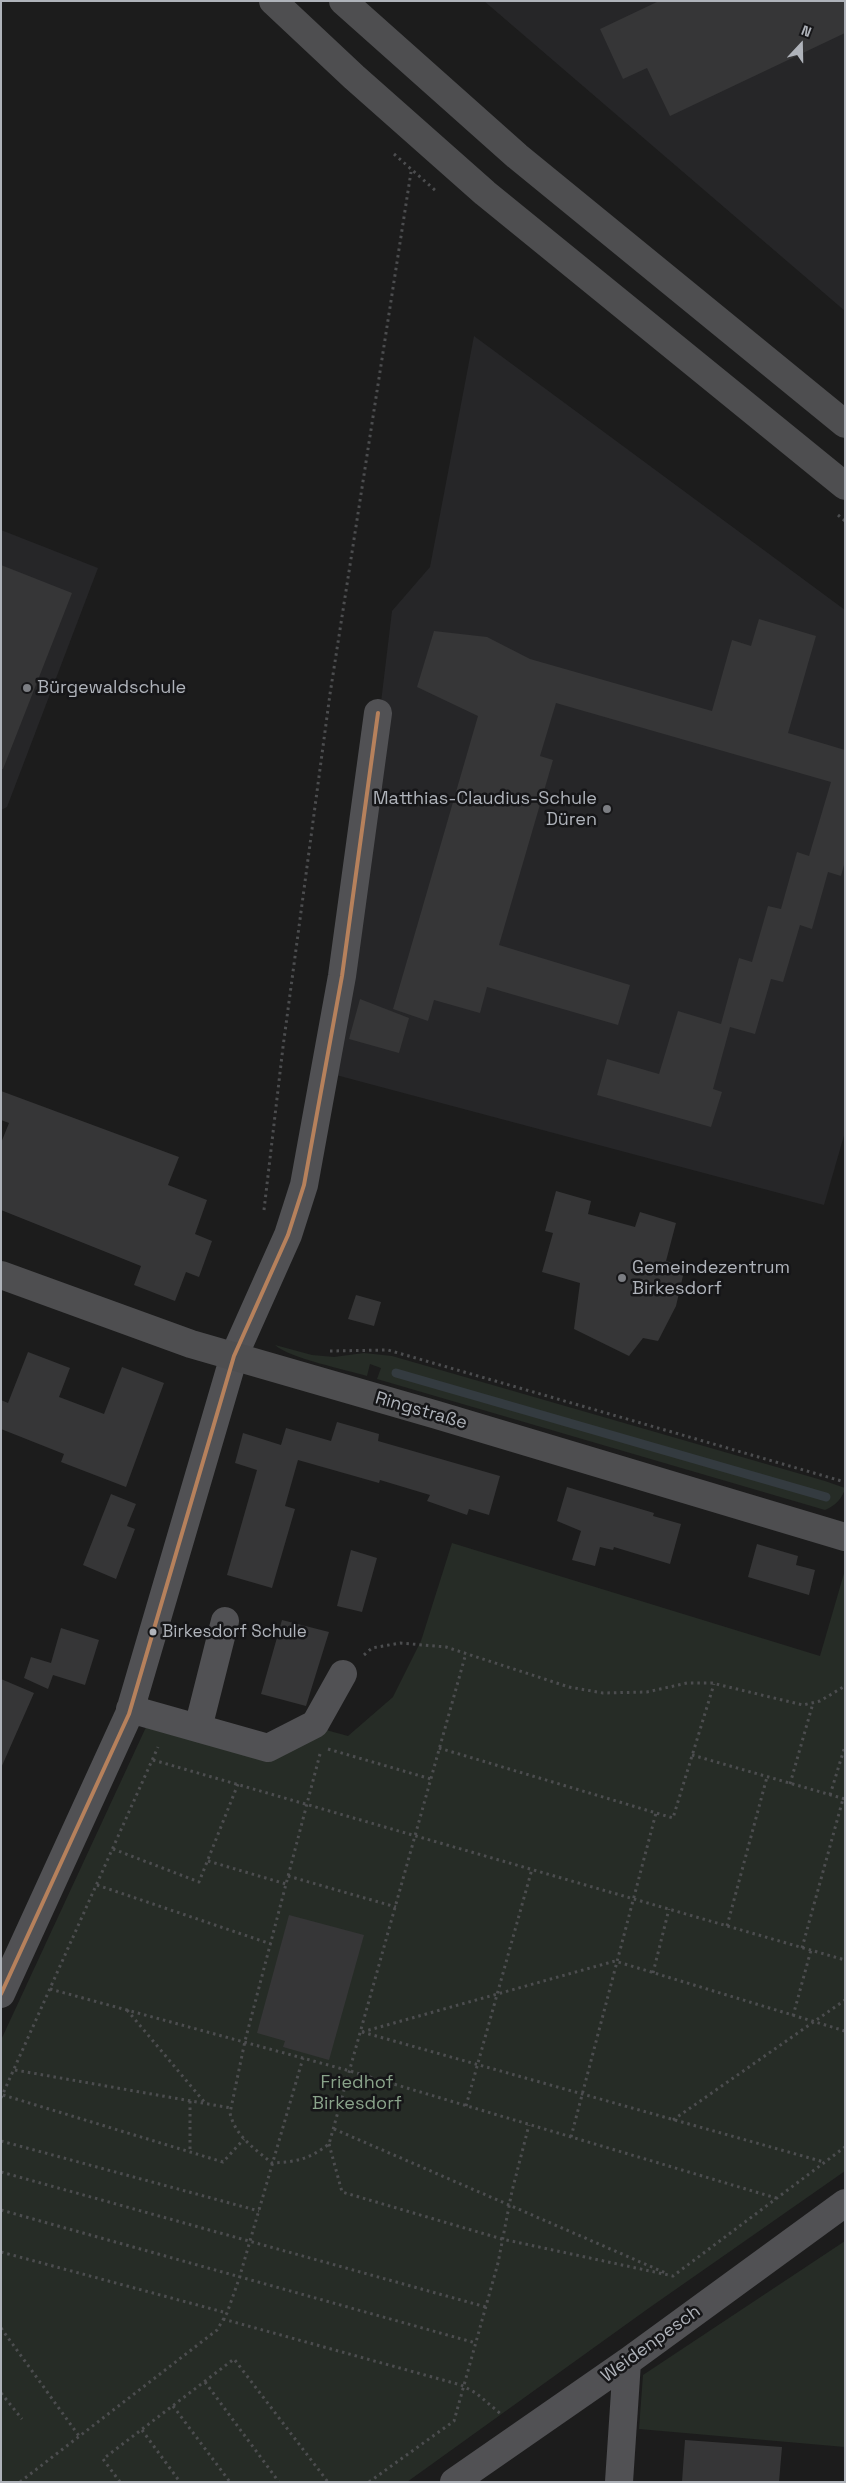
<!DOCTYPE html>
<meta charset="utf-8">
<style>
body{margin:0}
#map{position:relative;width:846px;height:2483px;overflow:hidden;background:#1c1c1c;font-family:"Space Grotesk",sans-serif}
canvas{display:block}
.frame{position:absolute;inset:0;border:2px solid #afb3ba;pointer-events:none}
.north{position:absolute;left:776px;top:20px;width:50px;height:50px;-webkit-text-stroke:4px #161618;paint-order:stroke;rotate:21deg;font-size:14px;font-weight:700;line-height:20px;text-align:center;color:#afb3ba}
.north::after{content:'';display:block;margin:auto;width:18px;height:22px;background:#afb3ba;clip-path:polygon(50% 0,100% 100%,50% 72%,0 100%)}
</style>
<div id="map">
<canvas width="846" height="2483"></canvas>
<div class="frame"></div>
<div class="north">N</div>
</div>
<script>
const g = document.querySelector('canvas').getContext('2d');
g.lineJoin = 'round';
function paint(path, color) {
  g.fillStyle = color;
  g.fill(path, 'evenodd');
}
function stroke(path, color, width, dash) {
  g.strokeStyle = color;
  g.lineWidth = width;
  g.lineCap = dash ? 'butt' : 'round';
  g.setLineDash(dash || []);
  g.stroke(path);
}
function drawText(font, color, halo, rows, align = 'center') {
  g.font = font + ' "Space Grotesk",sans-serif';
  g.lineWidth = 5;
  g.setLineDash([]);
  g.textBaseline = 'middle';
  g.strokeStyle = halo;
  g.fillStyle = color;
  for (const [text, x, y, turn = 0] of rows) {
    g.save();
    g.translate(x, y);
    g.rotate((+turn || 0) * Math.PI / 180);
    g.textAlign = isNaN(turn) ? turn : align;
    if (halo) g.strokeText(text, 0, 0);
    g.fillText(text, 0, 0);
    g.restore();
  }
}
paint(new Path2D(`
 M 484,1 L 845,1 L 845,311 Z
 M 474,336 L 845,610 L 845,1132 L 824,1205 L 336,1075 L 392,611 L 430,567 Z
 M 1,530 L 98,568 L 7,807 L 1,810 Z`), '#262628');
paint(new Path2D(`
 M 275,1345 L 312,1355 L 334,1357 L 364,1353 L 392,1356 L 825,1481 L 845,1488 C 843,1498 835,1506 825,1510 L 377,1379 L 381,1368 L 370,1364 L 367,1376 C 347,1370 289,1358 275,1345 Z
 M 452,1543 L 820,1656 L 845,1570 L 845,2171 L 649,2308 L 407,2482 L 1,2482 L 1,2040 L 147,1725 L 269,1760 L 326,1730 L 348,1736 L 393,1697 L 421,1641 Z
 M 845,2241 L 845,2447 L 639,2429 L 643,2375 Z`), '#262c26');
stroke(new Path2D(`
 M 396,1373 L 826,1497`), '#343b40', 9);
paint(new Path2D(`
 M 659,1 L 845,1 L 845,33 L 670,116 L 647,68 L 623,79 L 600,29 Z
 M 1,565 L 72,593 L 3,769 L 1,769 Z
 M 759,619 L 816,636 L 788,733 L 845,750 L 845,861 L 841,876 L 828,872 L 812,929 L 800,925 L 783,982 L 771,979 L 755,1034 L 730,1027 L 713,1089 L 722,1092 L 711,1127 L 597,1095 L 607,1059 L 659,1074 L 678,1011 L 721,1024 L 739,958 L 752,962 L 768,906 L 781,909 L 797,852 L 809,856 L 831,782 L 556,703 L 540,756 L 553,760 L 499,945 L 630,985 L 618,1025 L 487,987 L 480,1013 L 434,1000 L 428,1021 L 393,1009 L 478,716 L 417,687 L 434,631 L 487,637 L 530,659 L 712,711 L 732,640 L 751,646 Z
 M 360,999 L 409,1018 L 399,1053 L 349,1039 Z
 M 1,1091 L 179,1157 L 168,1185 L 207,1200 L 195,1234 L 212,1241 L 199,1277 L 186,1272 L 175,1301 L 134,1285 L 141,1266 L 1,1210 L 1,1143 L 9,1123 L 1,1120 Z
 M 556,1191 L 591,1201 L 588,1214 L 635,1227 L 640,1212 L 676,1223 L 666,1261 L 685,1267 L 676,1306 L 658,1341 L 643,1338 L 629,1356 L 574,1329 L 580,1283 L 542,1272 L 553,1233 L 545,1231 Z
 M 356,1295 L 381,1302 L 374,1326 L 348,1319 Z
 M 28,1352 L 70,1368 L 59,1397 L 104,1414 L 122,1367 L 164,1383 L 126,1487 L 61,1462 L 64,1454 L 1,1429 L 1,1400 L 8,1403 Z
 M 337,1422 L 379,1434 L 378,1441 L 500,1476 L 489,1515 L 469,1509 L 467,1515 L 427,1501 L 430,1495 L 380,1480 L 379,1483 L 298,1460 L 285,1506 L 295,1509 L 272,1588 L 227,1575 L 257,1470 L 235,1463 L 243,1433 L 281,1445 L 286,1428 L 331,1441 Z
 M 567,1487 L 654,1513 L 653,1516 L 681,1524 L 670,1564 L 614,1547 L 613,1550 L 600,1547 L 595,1566 L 572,1560 L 581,1531 L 557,1521 Z
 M 111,1494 L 136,1504 L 127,1526 L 135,1529 L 116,1579 L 83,1565 Z
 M 757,1544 L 798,1556 L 796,1565 L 815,1570 L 809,1595 L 748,1577 Z
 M 351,1550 L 377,1558 L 362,1612 L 337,1606 Z
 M 282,1620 L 329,1632 L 306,1706 L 261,1694 Z
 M 61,1628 L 99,1640 L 85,1685 L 53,1675 L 48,1689 L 24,1678 L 31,1657 L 51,1663 Z
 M 1,1679 L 34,1693 L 1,1768 Z
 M 289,1915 L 364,1935 L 329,2060 L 283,2047 L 285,2041 L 257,2033 Z
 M 685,2440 L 782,2447 L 779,2482 L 682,2482 Z`), '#363637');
stroke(new Path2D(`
 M 394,154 L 436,191
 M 838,515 L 845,521
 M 264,1210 L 283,1047 L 330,694 L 411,172
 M 330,1351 L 388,1350 L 845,1482
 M 364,1655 L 372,1648 L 400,1643 L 446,1647 L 569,1687 L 603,1693 L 647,1692 L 687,1683 L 712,1683 L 803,1705 L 820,1701 L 845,1686
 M 439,1748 L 673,1818 L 714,1684
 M 328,1749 L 431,1779
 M 320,1754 L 245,2041 L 230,2113 C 235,2136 255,2149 272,2163 C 297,2162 309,2159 329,2144 L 466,1653
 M 692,1755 L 845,1799
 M 153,1760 L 845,1960
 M 790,1784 L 813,1703
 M 830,1795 L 845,1746
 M 113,1849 L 199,1882 L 238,1784
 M 208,1861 L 286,1884
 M 288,1876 L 396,1907
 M 97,1885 L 271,1944
 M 727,1926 L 767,1777
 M 802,1948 L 843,1799
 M 653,1973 L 669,1909
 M 50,1989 L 350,2071 L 776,2198
 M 127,2010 L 206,2104
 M 793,2016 L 811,1950
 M 362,2032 L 615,1961 L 845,2031
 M 362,2032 L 824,2162
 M 15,2070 L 231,2108
 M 3,2095 L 223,2162 L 244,2139
 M 1,2098 L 158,1747
 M 190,2101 L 190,2151
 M 466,2106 L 532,1869
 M 673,2120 L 845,2000
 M 334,2129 L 668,2274
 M 571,2137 L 656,1813
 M 1,2141 L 259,2211
 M 329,2144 L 342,2192 L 502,2239 L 673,2276 L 845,2147
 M 1,2172 L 486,2307
 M 1,2210 L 476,2343
 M 1,2252 L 227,2313
 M 223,2319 L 461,2385 L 476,2393 L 502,2415
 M 1,2328 L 79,2436
 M 205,2382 L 279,2482
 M 1,2393 L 22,2419
 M 173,2406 L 230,2482
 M 142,2430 L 180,2482
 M 20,2482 L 217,2330 L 227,2313 L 239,2279 L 303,2058
 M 120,2482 L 103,2459 L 234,2359 L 328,2482
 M 369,2482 L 454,2421 L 498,2263 L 512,2191 L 529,2125`), '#4c4d4f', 3, [2.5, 4]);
stroke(new Path2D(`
 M 130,1709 L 268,1748 L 315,1724 L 343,1674
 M 198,1728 L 225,1621
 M 1,1994 L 129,1714 L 234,1356 L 288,1235 L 304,1185 L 342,976 L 378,713
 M 454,2482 L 627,2362 L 845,2203
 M 619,2482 L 627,2362`), '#515154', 28);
stroke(new Path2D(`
 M 273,1 L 354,77 L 485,193 L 845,486
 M 343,1 L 517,156 L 845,424
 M 1,1275 L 191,1344 L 437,1415 L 845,1537`), '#4e4e50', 28);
stroke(new Path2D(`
 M 1,1994 L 129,1714 L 234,1356 L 288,1235 L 304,1185 L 342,976 L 378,713`), '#b6815c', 4);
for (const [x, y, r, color] of [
 [27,688,5,"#7c7e83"],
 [607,809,5,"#7c7e83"],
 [622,1278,5,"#7c7e83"],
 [153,1632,4.5,"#afb3ba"]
]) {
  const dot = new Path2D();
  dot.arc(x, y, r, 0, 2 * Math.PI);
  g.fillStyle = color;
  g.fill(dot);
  stroke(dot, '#161618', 2);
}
drawText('17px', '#afb3ba', '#161618', [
 ["Birkesdorf Schule",162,1632]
], 'left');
drawText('18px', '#afb3ba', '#161618', [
 ["Bürgewaldschule",37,688],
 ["Matthias-Claudius-Schule",597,799,"right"],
 ["Düren",597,820,"right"],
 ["Gemeindezentrum",632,1268],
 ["Birkesdorf",632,1289]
], 'left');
drawText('18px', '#afb3ba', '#161618', [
 ["Ringstraße",421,1411,16],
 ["Weidenpesch",651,2344,-36]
]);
drawText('18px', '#89a38a', '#161618', [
 ["Friedhof",357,2083],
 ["Birkesdorf",357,2104]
]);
</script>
